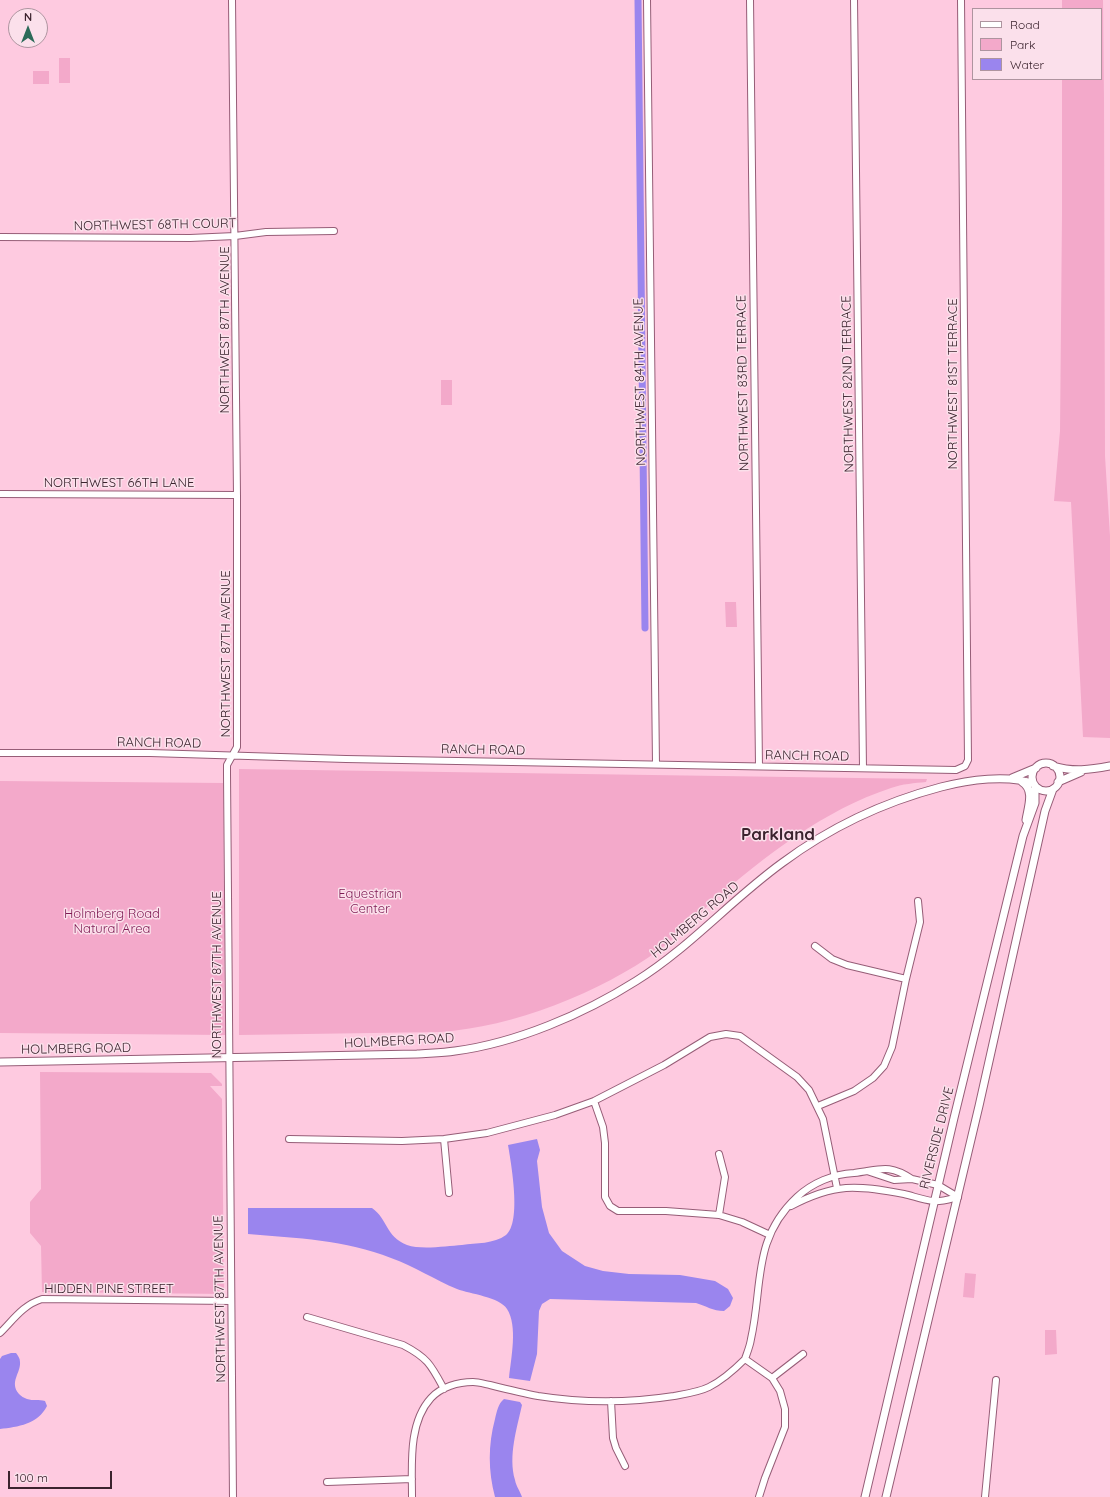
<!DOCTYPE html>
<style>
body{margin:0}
#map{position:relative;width:1110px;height:1497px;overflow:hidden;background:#fecae0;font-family:Quicksand,sans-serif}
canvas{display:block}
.legend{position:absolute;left:972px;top:8px;width:130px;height:72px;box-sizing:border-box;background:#fbe0eb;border:1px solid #ae949f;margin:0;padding:5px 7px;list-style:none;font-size:12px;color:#3b232e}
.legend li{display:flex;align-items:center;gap:8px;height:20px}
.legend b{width:20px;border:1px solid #ae949f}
.north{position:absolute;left:8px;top:8px;width:40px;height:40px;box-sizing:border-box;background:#fbe0eb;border:1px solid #ae949f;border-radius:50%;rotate:0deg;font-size:11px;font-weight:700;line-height:16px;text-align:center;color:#3b232e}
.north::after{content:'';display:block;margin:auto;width:14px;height:18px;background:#2c6b59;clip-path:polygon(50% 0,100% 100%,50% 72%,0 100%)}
.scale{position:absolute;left:8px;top:1471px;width:104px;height:18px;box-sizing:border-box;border:2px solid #3b232e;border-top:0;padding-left:5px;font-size:12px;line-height:14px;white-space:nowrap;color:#3b232e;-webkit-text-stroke:3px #fbe0eb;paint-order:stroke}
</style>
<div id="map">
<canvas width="1110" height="1497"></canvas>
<ul class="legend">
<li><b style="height:5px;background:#fff"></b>Road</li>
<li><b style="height:11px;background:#f3a9ca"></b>Park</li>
<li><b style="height:11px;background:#9a85ee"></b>Water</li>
</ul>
<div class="north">N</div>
<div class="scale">100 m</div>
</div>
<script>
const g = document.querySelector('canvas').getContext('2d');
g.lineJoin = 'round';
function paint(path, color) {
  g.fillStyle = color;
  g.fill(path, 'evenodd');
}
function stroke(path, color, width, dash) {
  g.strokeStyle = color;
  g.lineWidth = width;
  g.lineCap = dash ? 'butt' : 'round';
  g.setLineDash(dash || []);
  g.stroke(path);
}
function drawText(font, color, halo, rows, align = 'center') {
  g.font = font + ' Quicksand,sans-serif';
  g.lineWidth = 3;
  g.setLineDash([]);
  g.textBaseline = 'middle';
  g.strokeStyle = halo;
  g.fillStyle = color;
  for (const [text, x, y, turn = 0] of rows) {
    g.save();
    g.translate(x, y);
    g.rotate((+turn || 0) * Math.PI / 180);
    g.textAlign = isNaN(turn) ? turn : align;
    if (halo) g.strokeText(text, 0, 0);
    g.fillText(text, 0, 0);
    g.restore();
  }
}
paint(new Path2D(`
 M 1062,0 L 1103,0 L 1104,99 L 1105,456 L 1110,536 L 1110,738 L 1083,737 L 1071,502 L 1054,501 L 1060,431 L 1062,215 L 1062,79 L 1101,79 L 1101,9 L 1062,9 Z
 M 59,58 L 70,58 L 70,83 L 59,83 Z
 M 33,71 L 49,71 L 49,84 L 33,84 Z
 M 441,380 L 452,380 L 452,405 L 441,405 Z
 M 725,602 L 736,602 L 737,627 L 726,627 Z
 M 239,769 L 927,779 L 926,782 C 915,783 902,784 891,788 C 824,810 765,856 713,901 C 695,917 678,936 659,950 C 600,993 513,1027 440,1032 L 239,1035 Z
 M 0,781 L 223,783 L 225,1035 L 0,1033 Z
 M 40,1072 L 211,1073 L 222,1084 L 222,1086 L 210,1086 L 222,1099 L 224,1294 L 42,1292 L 41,1246 L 30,1233 L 30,1202 L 41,1189 Z
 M 965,1273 L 976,1274 L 974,1298 L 963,1297 Z
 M 1045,1330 L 1056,1330 L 1057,1354 L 1045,1355 Z`), '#f3a9ca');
paint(new Path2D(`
 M 537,1139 L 540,1150 L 537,1161 L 542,1207 L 549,1233 L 562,1251 L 585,1266 L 603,1271 L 629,1274 L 680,1275 L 715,1281 L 728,1289 L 733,1298 L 730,1306 L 724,1311 C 713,1311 706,1306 696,1303 L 550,1299 L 542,1304 L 539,1311 L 537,1354 L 530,1381 L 509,1378 C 511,1358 518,1326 507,1309 C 500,1297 470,1294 457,1289 C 435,1280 414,1266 391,1258 C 346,1240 296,1238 248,1234 L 248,1208 L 372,1208 C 388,1219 385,1236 407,1245 C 421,1250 447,1246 462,1245 C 476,1243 494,1244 506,1235 C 522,1222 511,1163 508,1145 Z
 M 11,1353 L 16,1353 C 18,1356 20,1358 20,1362 C 21,1373 9,1382 19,1394 C 21,1396 24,1398 27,1399 C 33,1401 39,1399 45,1401 L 47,1406 C 38,1424 18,1427 0,1429 L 0,1359 L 2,1356 Z
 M 504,1399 L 520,1402 L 522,1405 C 517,1428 508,1456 515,1480 C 516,1486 520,1491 522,1497 L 495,1497 C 488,1471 488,1445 495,1419 C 497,1411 498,1404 504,1399 Z`), '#9a85ee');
stroke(new Path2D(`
 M 638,0 L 645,628`), '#9a85ee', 7);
const minor = new Path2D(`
 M 232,0 L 237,495 L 237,747 L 227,765 L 227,774 L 233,1497
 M 647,0 L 656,764
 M 750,0 L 759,766
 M 854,0 L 863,768
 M 0,237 L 190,238 L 235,236 L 266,232 L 334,231
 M 0,494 L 237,495
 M 0,753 L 150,753 L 346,759 L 956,770 L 965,766 L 968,760 L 961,0
 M 815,946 L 832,959 L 847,965 L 906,979
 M 594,1101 L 603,1127 L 605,1143 L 605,1197 L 610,1206 L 618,1211 L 666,1211 L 719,1215 L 742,1222 L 770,1235
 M 818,1106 L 854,1091 L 873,1078 L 884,1066 L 892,1047 L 906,979 L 920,922 L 918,901
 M 289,1139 L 402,1141 L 444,1139 L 487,1133 L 555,1115 L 594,1101 L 664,1065 L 710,1037 L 726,1034 L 740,1036 L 797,1077 L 809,1090 L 823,1119 L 837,1188
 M 444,1139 L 449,1193
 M 719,1154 L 725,1177 L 719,1215
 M 867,1171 L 894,1180 L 912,1179 L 938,1185 L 958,1197
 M 791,1206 C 835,1183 856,1185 904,1194 C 913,1196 923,1200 933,1201 C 941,1202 950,1199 958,1197
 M 307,1317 L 403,1345 C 428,1358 431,1365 444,1389
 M 0,1333 C 14,1319 23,1305 42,1299 L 231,1301
 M 772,1378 L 803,1354
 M 611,1401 L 613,1438 L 616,1448 L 625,1466
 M 327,1482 L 412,1479
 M 412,1497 C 412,1465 408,1423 431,1398 C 441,1387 458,1382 473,1382 C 478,1382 485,1384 490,1385 C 506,1389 522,1393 538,1396 C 582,1403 629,1403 674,1396 C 685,1394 699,1392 709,1387 C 723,1380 734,1370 745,1359
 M 759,1497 L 765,1478 L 785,1427 L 785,1409 L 780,1391 L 772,1378 L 745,1359 C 747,1353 750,1346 751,1339 C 763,1286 752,1239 797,1197 C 812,1183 833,1174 854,1173 C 880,1170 888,1163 912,1179
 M 985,1497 L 996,1380`);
const tertiary = new Path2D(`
 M1032 777a14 14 0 1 1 28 0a14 14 0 1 1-28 0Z
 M 1053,766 C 1073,772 1090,770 1110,766
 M 1012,778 L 1036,768
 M 1022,782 C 1035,790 1028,807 1026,820
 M 1058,782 L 1081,772
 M 0,1062 L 417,1054 C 429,1053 442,1053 455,1051 C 516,1043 584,1014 636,981 C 689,948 731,900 782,863 C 829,828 884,802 941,787 C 968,780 1008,774 1034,784
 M 865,1497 L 954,1118 L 1023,836 L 1035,803 L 1035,786
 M 886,1497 L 979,1106 L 1045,811 L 1053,789`);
stroke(minor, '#965d77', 8);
stroke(tertiary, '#965d77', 9);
stroke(minor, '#fff', 6);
stroke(tertiary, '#fff', 7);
drawText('13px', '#3b232e', '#fbe0eb', [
 ["NORTHWEST 68TH COURT",155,225,-1],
 ["NORTHWEST 87TH AVENUE",225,330,-90],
 ["NORTHWEST 84TH AVENUE",640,382,-91],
 ["NORTHWEST 83RD TERRACE",743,383,-91],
 ["NORTHWEST 82ND TERRACE",848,384,-91],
 ["NORTHWEST 81ST TERRACE",953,384,-90],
 ["NORTHWEST 66TH LANE",119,483],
 ["NORTHWEST 87TH AVENUE",226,654,-90],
 ["RANCH ROAD",159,743,1],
 ["RANCH ROAD",483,750,1],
 ["RANCH ROAD",807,756,1],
 ["HOLMBERG ROAD",695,920,-40],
 ["NORTHWEST 87TH AVENUE",217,975,-90],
 ["HOLMBERG ROAD",399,1041,-3],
 ["HOLMBERG ROAD",76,1049,-1],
 ["RIVERSIDE DRIVE",937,1138,-76],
 ["HIDDEN PINE STREET",109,1289],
 ["NORTHWEST 87TH AVENUE",220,1299,-91]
]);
drawText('13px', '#7e1a53', '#fbe0eb', [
 ["Equestrian",370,894],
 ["Center",370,909],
 ["Holmberg Road",112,914],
 ["Natural Area",112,929]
]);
drawText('bold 17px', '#3b232e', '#fbe0eb', [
 ["Parkland",778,835]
]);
</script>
